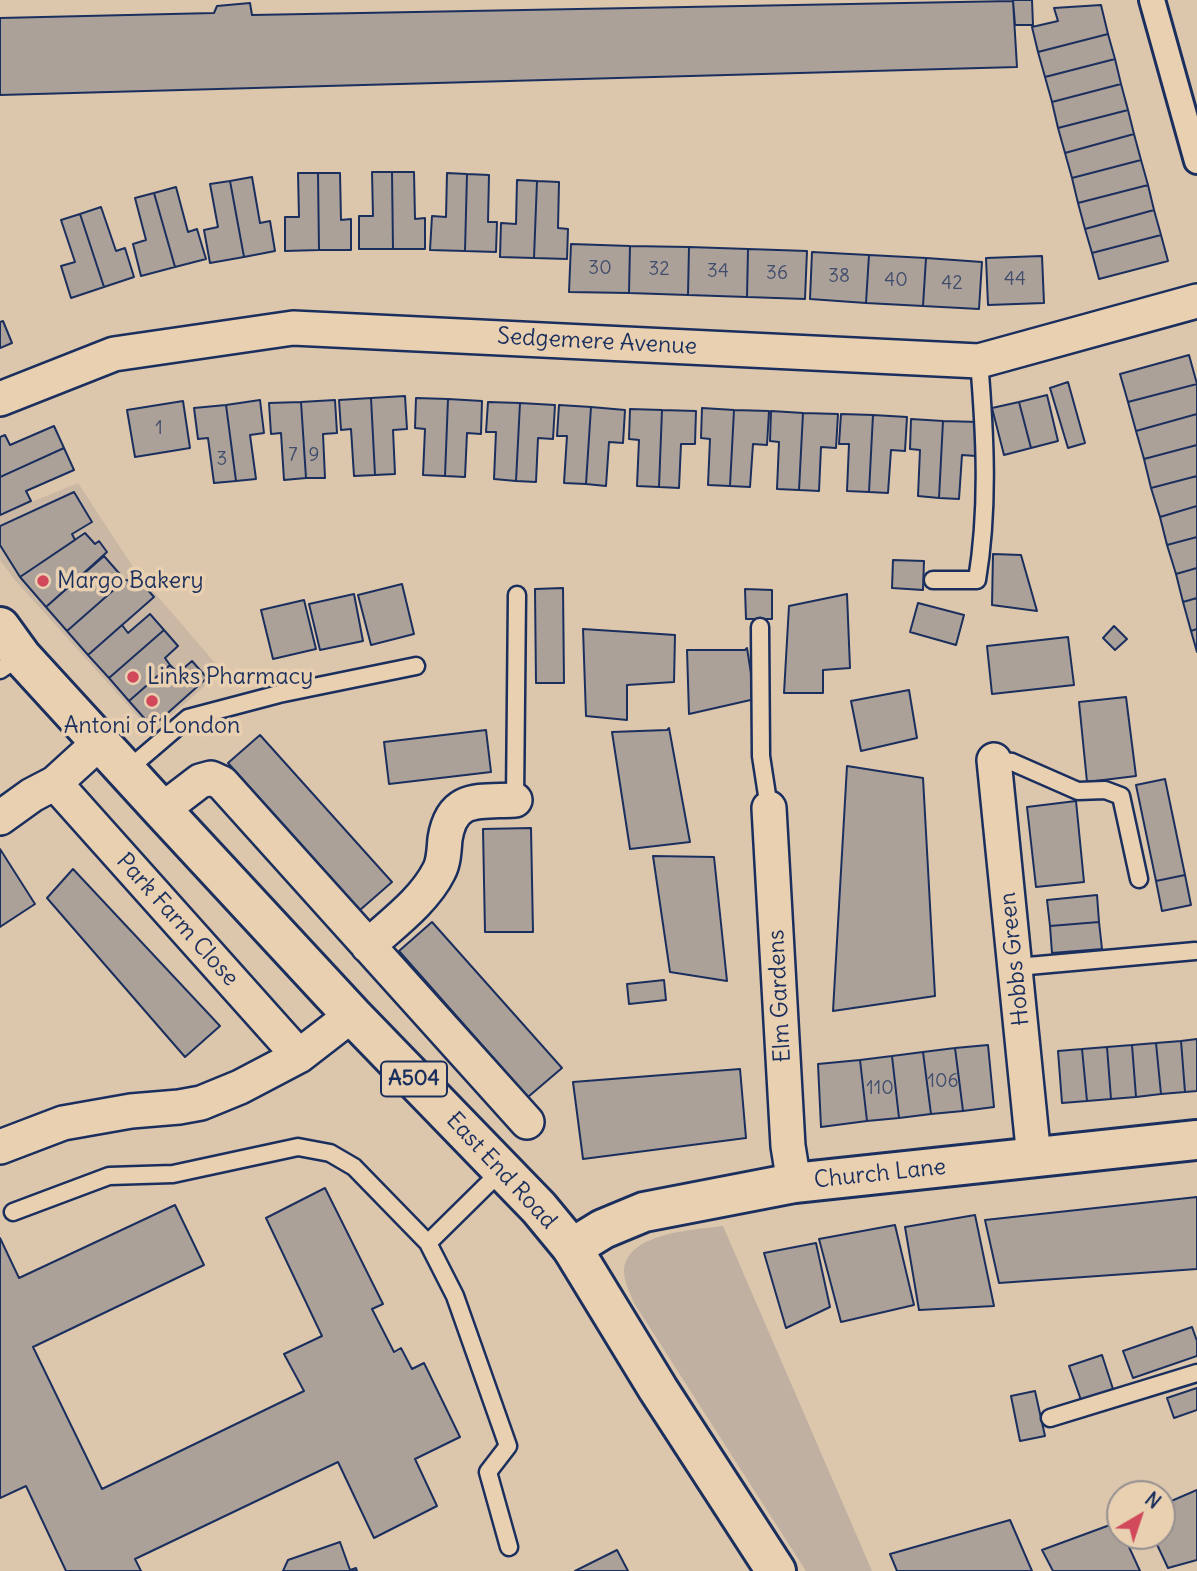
<!DOCTYPE html>
<style>
body{margin:0}
#map{position:relative;width:1197px;height:1571px;overflow:hidden;background:#dcc6ac;font-family:Delius,sans-serif}
canvas{display:block}
.north{position:absolute;left:1106px;top:1480px;width:70px;height:70px;box-sizing:border-box;background:#e8d0b1;border:2px solid #969090;border-radius:50%;rotate:39deg;font-size:19px;font-weight:700;line-height:28px;text-align:center;color:#1b2f5e}
.north::after{content:'';display:block;margin:auto;width:24px;height:32px;background:#d1495b;clip-path:polygon(50% 0,100% 100%,50% 72%,0 100%)}
</style>
<div id="map">
<canvas width="1197" height="1571"></canvas>
<div class="north">N</div>
</div>
<script>
const g = document.querySelector('canvas').getContext('2d');
g.lineJoin = 'round';
function paint(path, color) {
  g.fillStyle = color;
  g.fill(path, 'evenodd');
}
function stroke(path, color, width, dash) {
  g.strokeStyle = color;
  g.lineWidth = width;
  g.lineCap = dash ? 'butt' : 'round';
  g.setLineDash(dash || []);
  g.stroke(path);
}
function drawText(font, color, halo, rows, align = 'center') {
  g.font = font + ' Delius,sans-serif';
  g.lineWidth = 7;
  g.setLineDash([]);
  g.textBaseline = 'middle';
  g.strokeStyle = halo;
  g.fillStyle = color;
  for (const [text, x, y, turn = 0] of rows) {
    g.save();
    g.translate(x, y);
    g.rotate((+turn || 0) * Math.PI / 180);
    g.textAlign = isNaN(turn) ? turn : align;
    if (halo) g.strokeText(text, 0, 0);
    g.fillText(text, 0, 0);
    g.restore();
  }
}
paint(new Path2D(`
 M 78,483 L 135,570 L 222,671 L 152,732 L 14,579 L 0,560 L 0,515 Z`), '#cab8a5');
paint(new Path2D(`
 M 723,1226 L 872,1571 L 806,1571 L 634,1303 C 630,1293 624,1282 624,1271 C 626,1232 695,1230 723,1226 Z`), '#bfb0a1');
const building = new Path2D(`
 M 1013,0 L 1032,0 L 1033,25 L 1015,25 Z
 M 1013,1 L 1017,67 L 0,95 L 0,18 L 214,13 L 217,6 L 250,3 L 252,15 Z
 M 1101,5 L 1108,34 L 1038,52 L 1032,27 L 1058,21 L 1054,8 Z
 M 1108,34 L 1115,59 L 1045,77 L 1038,52 Z
 M 1115,59 L 1121,84 L 1052,102 L 1045,77 Z
 M 1121,84 L 1128,110 L 1058,128 L 1052,102 Z
 M 1128,110 L 1134,134 L 1065,153 L 1058,128 Z
 M 1134,134 L 1141,160 L 1072,178 L 1065,153 Z
 M 1141,160 L 1148,185 L 1078,203 L 1072,178 Z
 M 372,172 L 392,172 L 393,249 L 359,249 L 359,216 L 373,216 Z
 M 392,172 L 414,172 L 415,219 L 425,218 L 425,249 L 393,249 Z
 M 298,173 L 318,173 L 319,250 L 285,251 L 285,217 L 299,217 Z
 M 318,173 L 340,173 L 341,220 L 351,219 L 351,250 L 319,250 Z
 M 447,173 L 467,174 L 465,251 L 430,250 L 432,216 L 446,217 Z
 M 467,174 L 489,175 L 488,222 L 497,222 L 496,252 L 465,251 Z
 M 252,177 L 260,223 L 270,221 L 275,251 L 244,257 L 230,181 Z
 M 517,180 L 537,181 L 534,258 L 500,257 L 501,223 L 516,224 Z
 M 230,181 L 244,257 L 210,263 L 204,230 L 218,227 L 210,184 Z
 M 537,181 L 559,182 L 558,228 L 568,229 L 567,259 L 534,258 Z
 M 1148,185 L 1154,210 L 1085,229 L 1078,203 Z
 M 176,187 L 188,232 L 197,229 L 206,259 L 175,267 L 154,193 Z
 M 154,193 L 175,267 L 141,276 L 133,244 L 146,240 L 135,198 Z
 M 101,207 L 116,251 L 125,248 L 134,277 L 104,287 L 80,214 Z
 M 1154,210 L 1161,235 L 1092,253 L 1085,229 Z
 M 80,214 L 104,287 L 71,298 L 61,266 L 75,262 L 61,220 Z
 M 1161,235 L 1168,261 L 1099,279 L 1092,253 Z
 M 571,244 L 630,246 L 629,293 L 569,292 Z
 M 630,246 L 689,247 L 688,295 L 629,293 Z
 M 689,247 L 748,249 L 747,297 L 688,295 Z
 M 748,249 L 807,251 L 805,299 L 747,297 Z
 M 812,252 L 869,255 L 866,303 L 810,299 Z
 M 869,255 L 926,258 L 923,306 L 866,303 Z
 M 1042,256 L 1044,303 L 988,305 L 986,258 Z
 M 926,258 L 982,262 L 979,309 L 923,306 Z
 M 3,321 L 12,343 L 0,348 L 0,322 Z
 M 1189,355 L 1197,384 L 1128,402 L 1120,374 Z
 M 1068,382 L 1085,443 L 1068,448 L 1050,388 Z
 M 1197,384 L 1197,414 L 1136,431 L 1128,402 Z
 M 1047,395 L 1058,441 L 1031,448 L 1019,402 Z
 M 405,396 L 407,429 L 393,430 L 395,474 L 375,475 L 371,398 Z
 M 371,398 L 375,475 L 354,476 L 351,429 L 341,430 L 339,400 Z
 M 416,398 L 448,399 L 445,476 L 423,475 L 425,429 L 415,428 Z
 M 448,399 L 482,401 L 481,434 L 467,433 L 465,477 L 445,476 Z
 M 260,400 L 264,433 L 250,435 L 256,479 L 236,481 L 226,405 Z
 M 335,400 L 337,433 L 323,434 L 325,478 L 306,478 L 301,402 Z
 M 183,401 L 190,448 L 135,457 L 127,410 Z
 M 301,402 L 306,478 L 284,480 L 281,433 L 271,434 L 269,403 Z
 M 488,402 L 520,403 L 516,481 L 494,479 L 496,432 L 486,432 Z
 M 1019,402 L 1031,448 L 1004,455 L 992,408 Z
 M 520,403 L 555,405 L 553,439 L 538,438 L 536,482 L 516,481 Z
 M 226,405 L 236,481 L 214,483 L 208,438 L 198,439 L 194,408 Z
 M 559,405 L 591,407 L 586,484 L 564,483 L 567,436 L 557,436 Z
 M 591,407 L 625,410 L 623,443 L 609,442 L 606,486 L 586,484 Z
 M 702,408 L 734,410 L 730,486 L 708,485 L 710,439 L 701,438 Z
 M 630,409 L 662,410 L 659,487 L 637,486 L 639,440 L 629,439 Z
 M 662,410 L 696,411 L 695,444 L 681,444 L 679,488 L 659,487 Z
 M 734,410 L 769,411 L 767,445 L 753,444 L 750,487 L 730,486 Z
 M 771,411 L 803,413 L 799,490 L 777,489 L 779,442 L 770,441 Z
 M 803,413 L 838,414 L 836,448 L 821,447 L 819,491 L 799,490 Z
 M 841,414 L 873,415 L 869,492 L 847,491 L 849,444 L 839,444 Z
 M 1197,414 L 1197,445 L 1144,459 L 1136,431 Z
 M 873,415 L 907,417 L 905,451 L 891,450 L 888,493 L 869,492 Z
 M 911,419 L 943,421 L 939,498 L 918,496 L 920,450 L 910,449 Z
 M 943,421 L 978,422 L 976,456 L 962,455 L 959,499 L 939,498 Z
 M 54,426 L 64,448 L 0,477 L 0,437 L 5,435 L 10,445 Z
 M 1197,445 L 1197,476 L 1151,488 L 1144,459 Z
 M 64,448 L 74,470 L 26,491 L 31,501 L 0,515 L 0,477 Z
 M 1197,476 L 1197,506 L 1160,517 L 1151,488 Z
 M 74,492 L 92,522 L 72,534 L 75,540 L 20,577 L 0,545 L 0,526 Z
 M 1197,506 L 1197,537 L 1167,545 L 1160,517 Z
 M 85,533 L 95,544 L 99,541 L 107,552 L 46,607 L 20,577 Z
 M 1197,537 L 1197,568 L 1176,574 L 1167,545 Z
 M 993,554 L 1021,555 L 1037,611 L 992,605 Z
 M 104,556 L 125,580 L 67,631 L 46,607 Z
 M 893,560 L 924,561 L 923,590 L 892,588 Z
 M 1197,568 L 1197,598 L 1183,602 L 1176,574 Z
 M 125,580 L 140,581 L 154,597 L 88,655 L 67,631 Z
 M 402,584 L 414,634 L 371,645 L 358,595 Z
 M 563,588 L 564,683 L 536,683 L 535,589 Z
 M 745,589 L 772,590 L 772,619 L 746,619 Z
 M 354,594 L 363,641 L 320,650 L 309,604 Z
 M 847,594 L 850,668 L 823,670 L 823,693 L 784,693 L 789,606 Z
 M 1197,598 L 1197,629 L 1191,631 L 1183,602 Z
 M 304,600 L 316,649 L 273,659 L 261,610 Z
 M 918,603 L 964,615 L 956,645 L 910,632 Z
 M 150,614 L 164,630 L 109,678 L 88,655 L 122,625 L 128,633 Z
 M 1114,626 L 1127,639 L 1115,650 L 1103,638 Z
 M 583,629 L 675,635 L 674,682 L 627,685 L 627,720 L 586,716 Z
 M 1197,629 L 1197,652 L 1191,631 Z
 M 164,630 L 178,646 L 165,658 L 170,665 L 129,701 L 109,678 Z
 M 1068,637 L 1074,685 L 992,694 L 987,646 Z
 M 747,648 L 755,699 L 689,714 L 687,650 L 745,650 Z
 M 192,661 L 207,678 L 152,727 L 129,701 L 170,665 L 178,673 Z
 M 909,690 L 917,738 L 861,751 L 851,701 Z
 M 1126,697 L 1136,776 L 1087,782 L 1079,702 Z
 M 669,728 L 690,842 L 630,849 L 612,732 L 667,730 Z
 M 486,730 L 491,772 L 389,784 L 384,742 Z
 M 260,735 L 392,882 L 360,910 L 228,763 Z
 M 847,766 L 923,778 L 935,996 L 833,1011 Z
 M 1165,779 L 1185,875 L 1156,881 L 1136,785 Z
 M 1076,801 L 1084,882 L 1036,887 L 1027,807 Z
 M 531,828 L 533,932 L 485,932 L 483,829 Z
 M 0,849 L 35,904 L 0,927 Z
 M 653,856 L 714,857 L 727,981 L 670,972 Z
 M 73,869 L 220,1026 L 185,1057 L 47,898 Z
 M 1185,875 L 1191,905 L 1162,911 L 1156,881 Z
 M 1097,895 L 1099,922 L 1050,926 L 1047,900 Z
 M 432,922 L 562,1068 L 528,1097 L 399,951 Z
 M 1099,922 L 1102,949 L 1052,953 L 1050,926 Z
 M 664,980 L 666,1000 L 629,1004 L 627,984 Z
 M 1197,1039 L 1197,1091 L 1185,1092 L 1181,1041 Z
 M 1181,1041 L 1185,1092 L 1161,1094 L 1156,1043 Z
 M 1156,1043 L 1161,1094 L 1136,1097 L 1132,1045 Z
 M 988,1045 L 994,1107 L 963,1111 L 955,1048 Z
 M 1132,1045 L 1136,1097 L 1111,1099 L 1107,1047 Z
 M 1107,1047 L 1111,1099 L 1087,1101 L 1082,1049 Z
 M 955,1048 L 963,1111 L 931,1114 L 923,1052 Z
 M 1082,1049 L 1087,1101 L 1062,1103 L 1058,1051 Z
 M 923,1052 L 931,1114 L 899,1118 L 892,1056 Z
 M 892,1056 L 899,1118 L 867,1121 L 860,1060 Z
 M 860,1060 L 867,1121 L 821,1127 L 818,1064 Z
 M 740,1069 L 746,1138 L 583,1159 L 573,1082 Z
 M 325,1188 L 383,1304 L 372,1309 L 394,1352 L 401,1348 L 412,1369 L 424,1363 L 460,1437 L 415,1459 L 437,1506 L 374,1538 L 338,1462 L 135,1559 L 141,1571 L 66,1571 L 26,1486 L 0,1498 L 0,1238 L 19,1278 L 175,1205 L 204,1265 L 33,1347 L 102,1489 L 304,1391 L 284,1354 L 322,1336 L 266,1218 Z
 M 1197,1197 L 1197,1269 L 999,1283 L 985,1220 Z
 M 975,1215 L 994,1306 L 919,1310 L 905,1227 Z
 M 895,1225 L 914,1305 L 841,1322 L 819,1239 Z
 M 816,1243 L 830,1307 L 786,1328 L 764,1253 Z
 M 1192,1327 L 1197,1341 L 1197,1356 L 1133,1378 L 1123,1351 Z
 M 1102,1355 L 1113,1389 L 1081,1400 L 1069,1366 Z
 M 1197,1388 L 1197,1410 L 1174,1418 L 1167,1398 Z
 M 1035,1391 L 1045,1436 L 1020,1441 L 1011,1396 Z
 M 1197,1490 L 1197,1560 L 1168,1568 L 1153,1536 L 1162,1536 L 1162,1505 Z
 M 1010,1520 L 1032,1571 L 897,1571 L 890,1554 Z
 M 1118,1522 L 1120,1536 L 1124,1536 L 1140,1571 L 1053,1571 L 1042,1550 Z
 M 340,1542 L 350,1570 L 356,1568 L 357,1571 L 283,1571 L 288,1560 Z
 M 617,1550 L 628,1571 L 575,1571 Z`);
paint(building, '#aca199');
stroke(building, '#1b2f5e', 2);
const service = new Path2D(`
 M 933,580 L 977,580 C 989,508 985,433 979,361
 M 760,627 L 761,756 L 769,808
 M 0,670 L 21,656
 M 994,760 L 1012,762 L 1078,791 L 1105,790 L 1121,796 L 1139,879
 M 126,771 L 188,718 L 279,694 L 416,666
 M 515,800 L 517,595
 M 1017,967 L 1195,951
 M 13,1212 L 109,1176 L 173,1174 L 298,1147 L 330,1153 L 354,1167 L 428,1243 L 502,1170
 M 428,1243 L 455,1296 L 508,1446 L 488,1472 L 509,1547
 M 1050,1418 L 1197,1373`);
const pedestrian = new Path2D(`
 M 1152,0 L 1197,161`);
const minor = new Path2D(`
 M 0,399 L 114,354 L 293,328 L 979,361 L 1197,301
 M 994,760 L 1034,1158
 M 55,783 L 299,1056
 M 769,808 L 788,1146 L 794,1183
 M 162,810 L 200,781 L 211,778 L 222,783 L 527,1122
 M 0,818 L 32,795 L 55,783 L 100,742
 M 368,946 C 392,924 424,901 439,871 C 444,862 444,849 445,839 C 452,795 478,802 515,800
 M 0,1147 L 63,1123 L 131,1111 L 179,1107 L 201,1103 L 240,1087 L 299,1056 L 352,1015`);
const tertiary = new Path2D(`
 M 572,1248 L 603,1229 L 644,1212 L 794,1183 L 1197,1140`);
const primary = new Path2D(`
 M 0,627 L 21,656 L 162,810 L 352,1015 L 539,1208 L 572,1248 L 658,1389 L 776,1571`);
stroke(service, '#1b2f5e', 21);
stroke(pedestrian, '#1b2f5e', 30);
stroke(minor, '#1b2f5e', 38);
stroke(tertiary, '#1b2f5e', 44);
stroke(primary, '#1b2f5e', 44);
stroke(service, '#e8d0b1', 16);
stroke(pedestrian, '#e8d0b1', 24);
stroke(minor, '#e8d0b1', 33);
stroke(tertiary, '#e8d0b1', 38);
stroke(primary, '#e8d0b1', 38);
for (const [x, y, r, color] of [
 [43,581,7,"#d1495b"],
 [133,677,7,"#d1495b"],
 [152,701,7,"#d1495b"]
]) {
  const dot = new Path2D();
  dot.arc(x, y, r, 0, 2 * Math.PI);
  g.fillStyle = color;
  g.fill(dot);
  stroke(dot, '#e8d0b1', 2.5);
}
drawText('19px', '#3f4c6d', null, [
 ["30",600,269],
 ["32",659,270],
 ["34",718,272],
 ["36",777,274],
 ["38",839,277],
 ["44",1015,280],
 ["40",896,281],
 ["42",952,284],
 ["1",159,429],
 ["7",293,456],
 ["9",314,456],
 ["3",222,460],
 ["106",943,1082],
 ["110",880,1089]
]);
for (const [x, y, w] of [
 [414,1079,66]
]) {
  const box = new Path2D();
  box.roundRect(x - w / 2, y - 17.5, w, 35, 5);
  g.fillStyle = '#e8d0b1';
  g.fill(box);
  stroke(box, '#1b2f5e', 2);
}
drawText('bold 21px', '#1b2f5e', null, [
 ["A504",414,1079]
]);
drawText('23px', '#1b2f5e', '#e8d0b1', [
 ["Sedgemere Avenue",597,342,3],
 ["Park Farm Close",177,920,48],
 ["Hobbs Green",1015,959,-96],
 ["Elm Gardens",780,996,-93],
 ["East End Road",501,1171,47],
 ["Church Lane",880,1174,-6]
]);
drawText('23px', '#1b2f5e', '#e8d0b1', [
 ["Margo Bakery",57,581],
 ["Links Pharmacy",147,677],
 ["Antoni of London",152,726,"center"]
], 'left');
</script>
